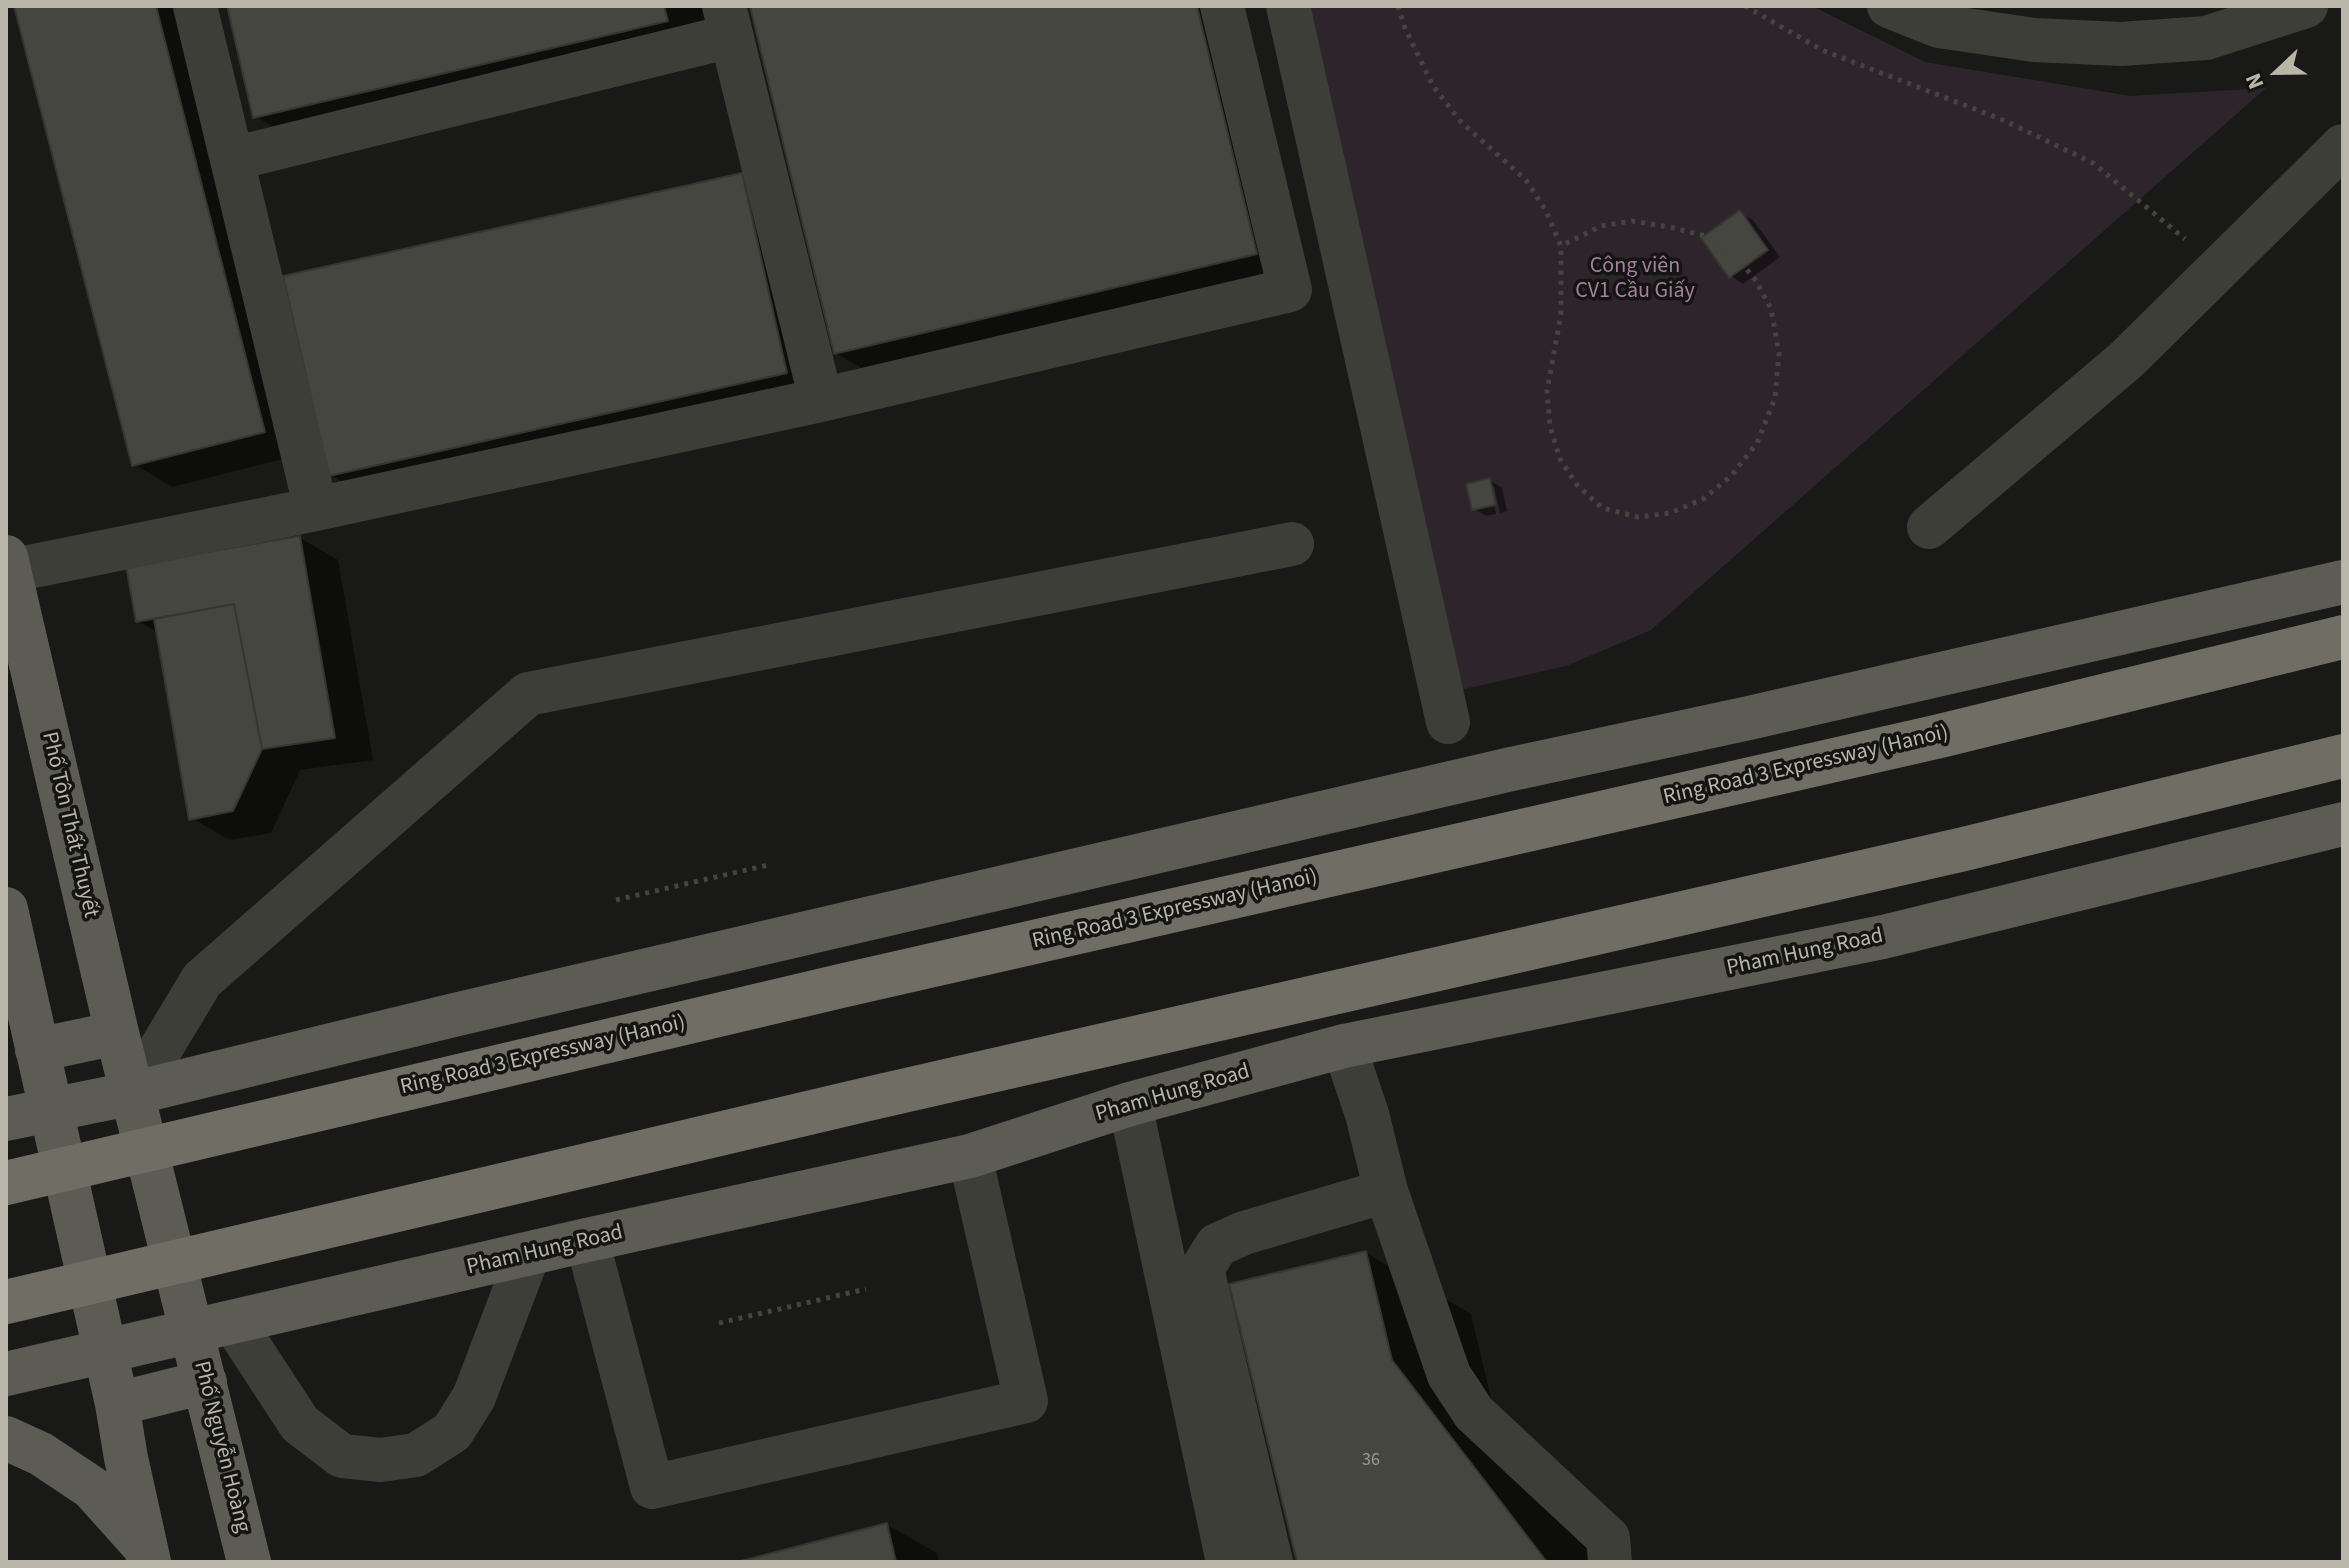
<!DOCTYPE html>
<html>
<head>
<meta charset="utf-8">
<style>
  body { margin:0 }
  #map { position:relative; width:2349px; height:1568px; overflow:hidden; background:#191917; font-family:"Source Sans 3",sans-serif }
  canvas { display:block }
  .frame { position:absolute; inset:0; border:8px solid #b9b6a9; pointer-events:none }
  .north { position:absolute; left:2237px; top:32px; width:80px; height:80px; -webkit-text-stroke:6px #141412; paint-order:stroke; rotate:248deg; font-size:22px; font-weight:700; line-height:32px; text-align:center; color:#b9b6a9 }
  .north::after { content:''; display:block; margin:auto; width:28px; height:36px; background:#b9b6a9; clip-path:polygon(50% 0,100% 100%,50% 72%,0 100%) }
</style>
</head>
<body>
<div id="map">
<canvas width="2349" height="1568"></canvas>
<div class="frame"></div>
<div class="north">N</div>
</div>
<script>
const c = document.querySelector('canvas').getContext('2d');
c.lineJoin = 'round';
function paint(path, color) { c.fillStyle = color; c.fill(path, 'evenodd'); }
const poly = rows => new Path2D(rows.map(r => 'M' + r).join(''));
function stroke(path, color, width, dash) { c.strokeStyle = color; c.lineWidth = width; c.lineCap = dash ? 'butt' : 'round'; c.setLineDash(dash || []); c.stroke(path); }
function label(font, color, halo, rows, align = 'center') {
  c.font = font + ' "Source Sans 3",sans-serif'; c.lineWidth = 7; c.setLineDash([]); c.textBaseline = 'middle'; c.strokeStyle = halo; c.fillStyle = color; for (const [text, x, y, turn = 0] of rows) {
    c.save(); c.translate(x, y); c.rotate((+turn || 0) * Math.PI / 180); c.textAlign = isNaN(turn) ? turn : align; if (halo) c.strokeText(text, 0, 0); c.fillText(text, 0, 0); c.restore();
  }
}
paint(poly([
  [1291,6,1812,6,1925,62,2131,96,2266,88,1651,630,1566,666,1451,692]
]), '#2e252c');
paint(poly([
  [16,6,188,6,302,454,172,487,134,464],
  [229,6,706,6,717,49,305,145,255,116],
  [752,6,1230,6,1294,275,874,375,835,353],
  [742,175,792,204,836,401,380,504,331,475],
  [1740,213,1753,220,1780,257,1743,284,1731,276],
  [1490,480,1502,488,1507,511,1500,513,1494,487,1490,487,1496,514,1486,516,1474,509],
  [300,538,338,560,373,760,300,770,271,833,230,840,191,818,159,633,137,621],
  [1366,1253,1471,1314,1497,1423,1604,1562,1299,1562],
  [887,1525,937,1553,939,1562,745,1562]
]), '#0007');
const building = poly([
  [14,6,156,6,265,432,132,466,14,6],
  [227,6,664,6,668,21,253,118,227,6],
  [750,6,1197,6,1257,254,834,354,750,6],
  [742,173,787,373,329,476,283,276,742,173],
  [1740,210,1768,250,1729,278,1701,238,1740,210],
  [1490,478,1496,505,1472,510,1466,484,1490,478],
  [300,536,335,738,262,749,234,604,136,622,126,566,300,536],
  [234,604,262,749,233,811,189,820,154,619,234,604],
  [1366,1251,1392,1360,1547,1562,1297,1562,1229,1284,1366,1251],
  [887,1523,896,1562,737,1562,887,1523]
]);
paint(building, '#464641');
stroke(building, '#353531', 2);
stroke(poly([
  [1398,6,1405,28,1433,86,1461,122,1526,180,1546,211,1561,246,1561,314,1547,391,1550,426,1560,459,1577,485,1602,508,1638,517,1670,513,1703,499,1731,476,1757,443,1775,398,1779,353,1771,309,1756,281,1737,257,1706,236,1669,227,1632,221,1601,226,1561,246],
  [1745,6,1822,50,2003,120,2093,163,2185,239],
  [616,900,768,865],
  [719,1323,866,1289]
]), '#45443e', 5, [4, 6]);
stroke(poly([
  [195,6,316,509],
  [724,6,821,400],
  [1288,6,1448,722],
  [1889,6,1939,26,2034,40,2121,44,2206,38,2306,6],
  [232,159,731,36],
  [1929,527,2126,360,2343,146],
  [9,571,316,509,821,400,1290,290,1222,6],
  [1344,1046,1367,1114,1386,1191,1449,1375,1474,1413,1608,1538,1610,1562],
  [134,1093,202,980,528,694,1292,544],
  [1130,1104,1228,1562],
  [587,1240,652,1487,1026,1401,970,1156],
  [234,1323,300,1424,342,1456,381,1460,416,1455,452,1432,474,1397,528,1255],
  [1271,1562,1202,1269,1217,1245,1244,1233,1386,1191]
]), '#3e3e38', 44);
stroke(poly([
  [6,557,117,1033,249,1562],
  [6,909,117,1404,126,1458,149,1562],
  [37,1050,117,1033],
  [6,1119,134,1093,454,1015,1507,770,1749,718,2343,582],
  [6,1374,587,1240,970,1156,1130,1104,1344,1046,1883,937,2343,824],
  [117,1404,205,1382],
  [6,1438,41,1454,92,1488,144,1546]
]), '#5d5c54', 44);
stroke(poly([
  [6,1183,845,985,1940,736,2343,637],
  [6,1302,872,1098,1964,849,2343,756]
]), '#6f6d64', 44);
label('18px', '#9c9a8f', null, [
  ["36",1371,1461]
]);
label('22px', '#a4809e', '#141412', [
  ["Công viên",1635,267],
  ["CV1 Cầu Giấy",1635,292]
]);
label('22px', '#b9b6a9', '#141412', [
  ["Ring Road 3 Expressway (Hanoi)",1806,766,-13],
  ["Phố Tôn Thất Thuyết",69,825,77],
  ["Ring Road 3 Expressway (Hanoi)",1175,910,-13],
  ["Pham Hung Road",1805,953,-12],
  ["Ring Road 3 Expressway (Hanoi)",543,1056,-13],
  ["Pham Hung Road",1173,1094,-16],
  ["Pham Hung Road",545,1251,-13],
  ["Phố Nguyễn Hoàng",221,1447,76]
]);
</script>
</body>
</html>
